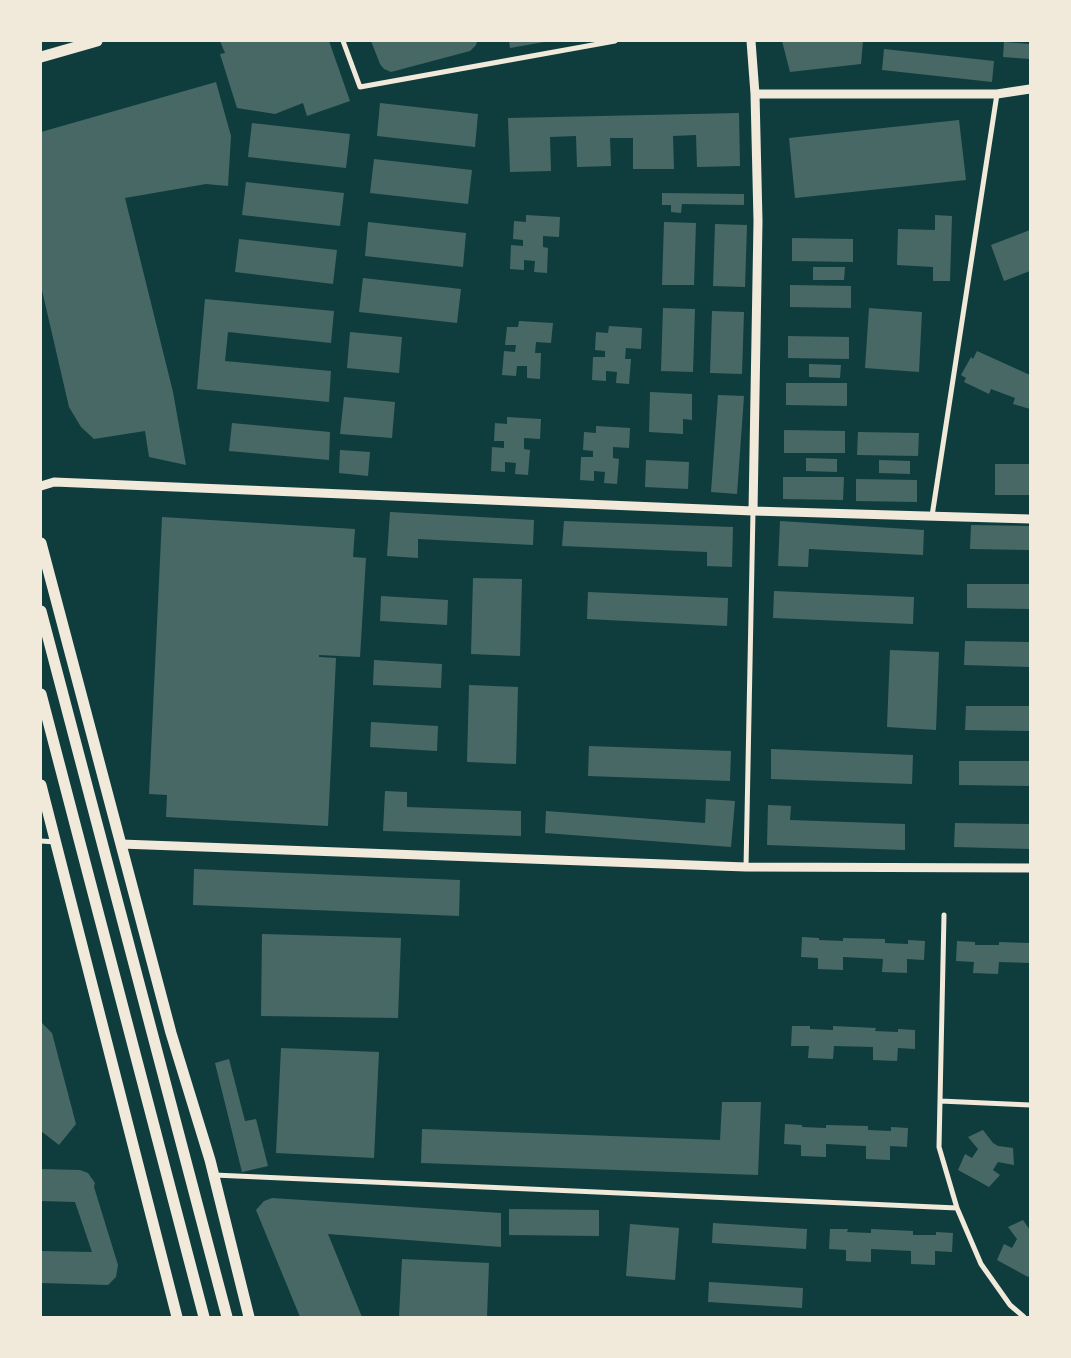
<!DOCTYPE html>
<html>
<head>
<meta charset="utf-8">
<style>
  body { margin:0 }
  #map { position:relative; width:1071px; height:1358px; overflow:hidden; background:#0f3d3e; font-family:"Space Grotesk",sans-serif }
  canvas { display:block }
  .frame { position:absolute; inset:0; border:42px solid #f1e9da; pointer-events:none }
</style>
</head>
<body>
<div id="map">
<canvas width="1071" height="1358"></canvas>
<div class="frame"></div>
</div>
<script>
const c = document.querySelector('canvas').getContext('2d');
c.lineJoin = 'round';
function paint(path, color) { c.fillStyle = color; c.fill(path, 'evenodd'); }
const poly = rows => new Path2D(rows.map(r => 'M' + r).join(''));
function stroke(path, color, width, dash) { c.strokeStyle = color; c.lineWidth = width; c.lineCap = dash ? 'butt' : 'round'; c.setLineDash(dash || []); c.stroke(path); }
paint(poly([
  [220,41,329,41,350,101,307,116,303,103,275,114,237,108,220,54,225,53],
  [371,41,477,41,476,45,470,51,391,72,384,69,380,64],
  [509,41,544,41,544,42,510,48],
  [782,41,863,41,861,64,790,72],
  [1004,42,1030,44,1030,59,1003,57],
  [884,49,994,61,992,82,882,70],
  [216,82,231,136,228,186,206,184,125,198,173,392,186,465,149,457,145,431,94,439,81,427,69,407,41,286,41,132],
  [380,103,478,114,475,147,377,136],
  [739,113,740,166,697,167,696,135,673,136,674,169,633,169,633,138,610,138,611,166,577,167,576,136,550,137,551,171,510,172,508,118],
  [959,120,966,180,795,198,789,138],
  [252,123,350,134,346,168,248,157],
  [374,159,472,170,468,204,370,193],
  [246,182,344,193,340,226,242,215],
  [662,193,744,194,744,205,682,204,681,213,671,212,671,205,662,205],
  [526,215,560,217,559,237,543,236,543,247,548,248,547,273,534,272,535,261,524,260,524,270,510,269,511,245,523,246,523,240,513,239,514,221,526,222],
  [935,215,952,216,950,281,933,281,933,267,897,265,898,229,935,230],
  [368,222,466,233,463,267,365,256],
  [664,222,696,223,694,285,662,285],
  [715,224,747,225,745,287,713,286],
  [1030,230,1030,271,1004,281,991,245],
  [792,238,853,239,853,262,792,261],
  [239,239,337,250,333,284,235,272],
  [813,267,845,267,844,280,813,280],
  [363,278,461,289,457,323,359,312],
  [790,285,851,286,851,308,790,307],
  [205,299,334,311,331,343,228,332,225,361,331,371,329,402,197,389],
  [663,308,695,309,693,372,661,371],
  [869,308,922,312,919,372,865,368],
  [712,311,744,312,742,374,710,373],
  [519,321,553,323,551,343,536,342,535,353,541,353,540,379,527,378,527,366,517,366,516,376,502,375,504,351,515,352,516,345,505,345,507,327,518,327],
  [609,326,642,328,641,349,626,348,625,359,631,359,629,384,616,383,617,372,606,371,606,381,592,380,593,357,605,357,605,351,595,350,596,332,608,333],
  [350,332,402,337,399,373,347,368],
  [788,336,849,337,849,359,788,358],
  [977,351,1030,375,1030,409,1013,404,1015,398,991,389,989,394,964,382,966,378,961,375,971,357,973,359],
  [809,364,841,365,840,378,809,377],
  [786,383,847,383,847,406,786,405],
  [650,392,692,394,692,420,683,419,683,434,649,432],
  [718,395,744,396,737,494,711,492],
  [344,397,395,402,392,438,340,434],
  [507,417,541,419,540,439,524,438,524,449,530,450,528,475,515,474,516,463,505,462,505,472,491,471,492,447,504,448,504,441,494,441,495,423,507,424],
  [232,423,330,432,329,460,229,451],
  [596,426,630,428,629,448,613,447,613,458,619,459,617,484,604,483,605,472,594,471,594,481,580,480,581,457,593,457,593,451,583,450,584,432,596,433],
  [784,430,845,431,845,453,784,453],
  [858,432,919,433,918,456,857,455],
  [340,450,370,452,368,476,339,473],
  [806,458,837,459,837,472,806,471],
  [646,460,689,462,688,489,645,487],
  [879,460,910,461,910,474,879,473],
  [995,464,1030,464,1030,495,995,495],
  [783,477,844,477,843,500,783,499],
  [856,479,917,480,917,502,856,501],
  [390,512,534,520,533,545,418,539,418,558,387,556],
  [162,517,355,529,353,557,366,558,360,657,319,655,319,657,336,658,328,826,166,817,167,795,149,794],
  [564,521,733,527,732,567,707,566,707,552,562,546],
  [780,521,924,530,923,555,809,549,808,567,778,566],
  [971,525,1030,526,1030,550,970,549],
  [473,578,522,579,520,656,471,654],
  [967,584,1030,584,1030,609,967,608],
  [774,591,914,597,913,624,773,618],
  [588,592,728,598,727,626,587,619],
  [381,596,448,600,447,625,380,621],
  [965,641,1030,642,1030,667,964,665],
  [890,650,939,652,936,730,887,727],
  [374,660,442,664,441,688,373,685],
  [469,685,518,687,516,764,467,762],
  [966,706,1030,706,1030,731,965,730],
  [371,722,438,726,437,751,370,747],
  [589,746,731,751,730,781,588,776],
  [771,749,913,755,912,784,771,779],
  [959,761,1030,761,1030,786,959,785],
  [385,791,407,792,407,807,521,811,521,836,383,831],
  [706,799,735,801,731,847,545,833,546,811,705,823],
  [768,805,791,806,790,820,905,824,905,850,767,845],
  [955,823,1030,824,1030,849,954,847],
  [194,869,460,880,459,916,193,905],
  [262,934,401,938,398,1018,261,1016],
  [802,937,819,938,819,940,843,941,843,938,885,939,885,943,908,944,908,940,925,941,924,960,907,959,907,973,882,972,883,959,843,957,843,970,818,969,818,958,801,957],
  [957,941,975,942,975,945,999,945,999,942,1030,943,1030,963,999,962,998,974,973,973,974,962,956,961],
  [41,1022,52,1033,76,1124,59,1145,41,1131],
  [792,1026,810,1026,810,1029,833,1030,833,1026,876,1028,875,1031,898,1032,898,1029,915,1030,915,1049,898,1048,897,1061,873,1060,873,1047,834,1046,833,1059,808,1058,809,1046,791,1046],
  [281,1048,379,1052,374,1158,276,1153],
  [229,1059,245,1121,256,1119,268,1166,242,1172,215,1063],
  [722,1102,761,1102,758,1175,421,1163,422,1129,720,1140],
  [785,1124,802,1125,802,1127,826,1128,826,1125,868,1126,868,1130,891,1131,891,1127,908,1128,907,1147,890,1146,890,1160,866,1159,866,1146,826,1144,826,1157,801,1156,801,1145,784,1144],
  [983,1130,993,1143,998,1146,1013,1148,1014,1165,998,1162,993,1170,1000,1175,989,1187,958,1170,965,1154,972,1158,978,1149,968,1137],
  [41,1169,80,1170,88,1173,95,1183,94,1187,118,1265,116,1277,108,1285,41,1283,41,1251,92,1252,75,1202,41,1201],
  [272,1198,501,1213,501,1247,328,1234,362,1317,300,1317,256,1210,264,1201],
  [509,1209,599,1210,599,1236,509,1235],
  [1023,1220,1030,1230,1030,1275,1028,1277,997,1260,1004,1244,1012,1248,1017,1239,1008,1227],
  [713,1223,807,1229,806,1249,712,1243],
  [630,1224,679,1228,675,1280,626,1276],
  [830,1229,848,1229,847,1232,871,1233,871,1229,913,1231,913,1235,936,1235,936,1232,953,1233,952,1252,935,1251,935,1265,911,1264,911,1251,871,1249,871,1262,846,1261,846,1250,829,1249],
  [402,1259,489,1263,487,1317,399,1317],
  [709,1282,803,1288,802,1308,708,1302]
]), '#486865');
stroke(poly([
  [343,41,360,87,615,41],
  [932,516,997,94],
  [41,841,56,842],
  [746,867,753,511],
  [944,915,939,1147,957,1208,981,1264,1010,1305,1024,1317],
  [940,1101,1030,1105],
  [214,1175,957,1208]
]), '#f1e9da', 5);
stroke(poly([
  [751,41,755,94,758,221,753,511],
  [755,94,997,94,1030,89],
  [41,486,54,482,753,511,1030,519],
  [121,844,746,867,1030,868]
]), '#f1e9da', 9);
stroke(poly([
  [41,57,97,41],
  [41,543,171,1033,210,1160,249,1317],
  [41,785,177,1317]
]), '#f1e9da', 11);
stroke(poly([
  [41,611,227,1317],
  [41,694,204,1317]
]), '#f1e9da', 11);
</script>
</body>
</html>
